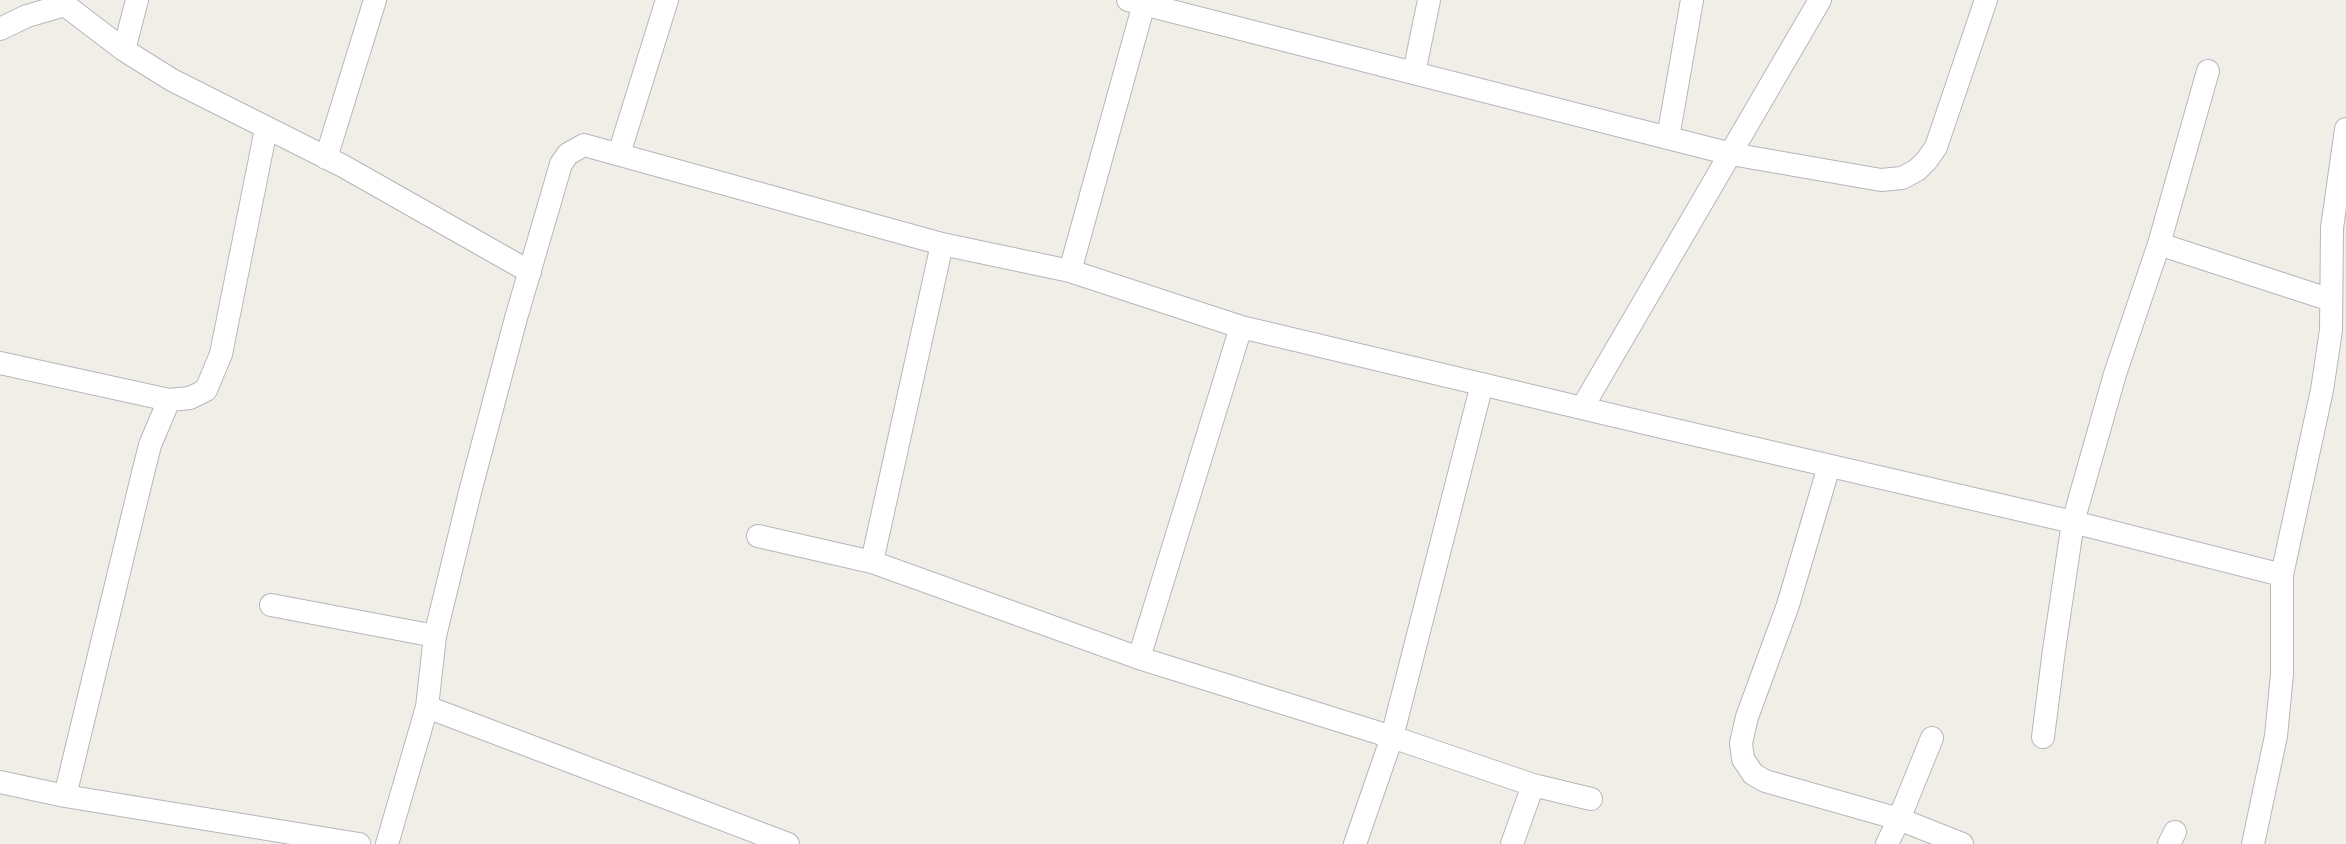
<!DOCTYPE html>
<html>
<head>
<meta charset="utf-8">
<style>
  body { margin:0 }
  canvas { display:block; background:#f0eee7 }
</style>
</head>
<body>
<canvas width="2346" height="844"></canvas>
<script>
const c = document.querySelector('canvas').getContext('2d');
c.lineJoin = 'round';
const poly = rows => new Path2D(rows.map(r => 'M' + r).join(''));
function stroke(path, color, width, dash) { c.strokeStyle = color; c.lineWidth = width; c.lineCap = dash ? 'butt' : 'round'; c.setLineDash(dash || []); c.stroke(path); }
const minor = poly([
  [62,0,65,5,124,50,172,80,343,166,530,272],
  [1128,0,1731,154,1881,180,1902,178,1917,170,1927,160,1936,147,1986,0],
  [0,29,27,16,65,5],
  [124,50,137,0],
  [1414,73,1429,0],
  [1668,138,1692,0],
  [619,154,667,0],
  [326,158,375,0],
  [942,244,872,562,1139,658,1392,737,1533,785,1591,799],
  [2159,244,2331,300],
  [1070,271,1145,0],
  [0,363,169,400,190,398,206,390,221,354,266,129],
  [1582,408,1820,0],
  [1829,466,1788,605,1747,717,1741,743,1743,759,1753,774,1765,781,1899,819,1962,844],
  [758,536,872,562],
  [271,605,435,636],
  [1139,658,1241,327],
  [427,707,788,844],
  [2043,737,2054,650,2073,522,2115,374,2159,244,2208,71],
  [0,782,65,796,359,844],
  [65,796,142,477,150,445,169,400],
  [387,844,427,707,435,636,470,492,516,318,561,164,568,154,584,145,942,244,1070,271,1241,327,1662,427,2073,522,2282,575],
  [1355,844,1392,737,1482,384],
  [1512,844,1533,785],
  [1887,844,1899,819,1932,738],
  [2169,844,2175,832],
  [2253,844,2276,736,2282,674,2282,575,2322,390,2331,330,2332,228,2346,129]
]);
stroke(minor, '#b4b7bb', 24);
stroke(minor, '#fff', 22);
</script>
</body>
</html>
